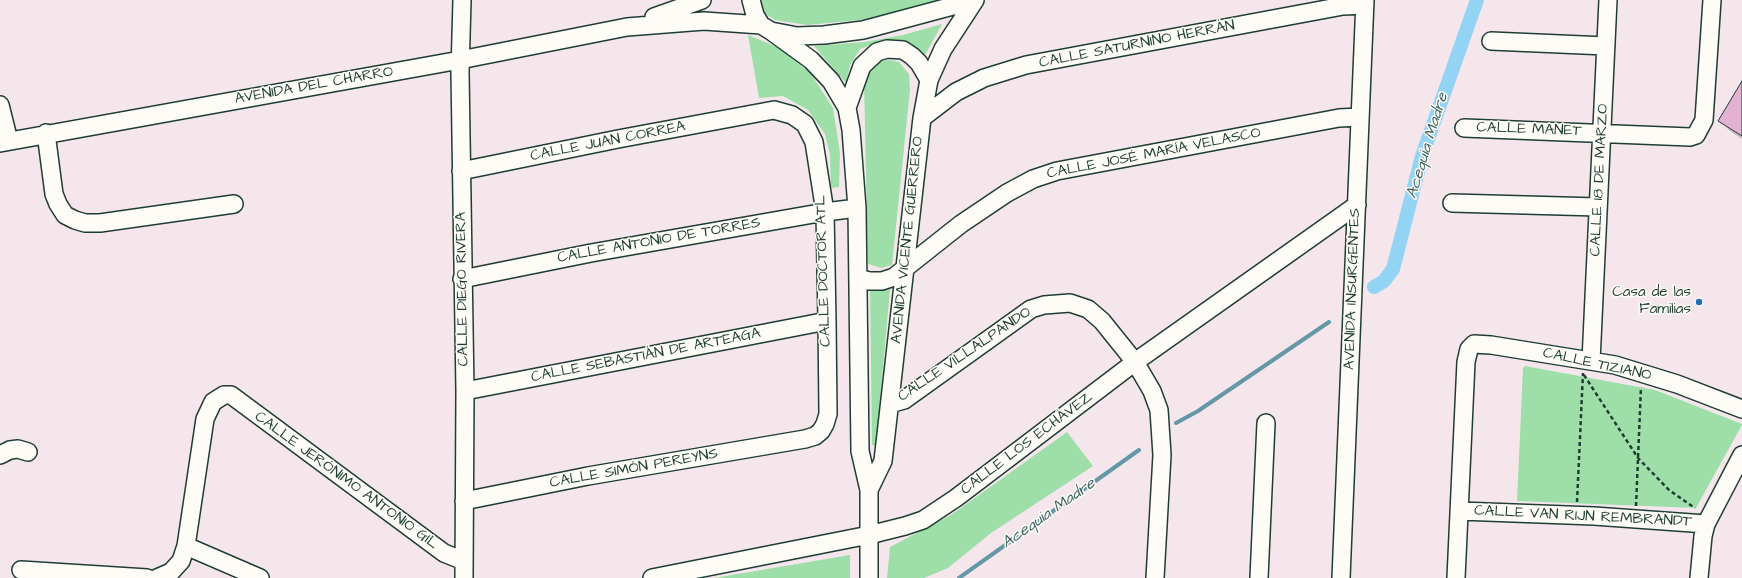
<!DOCTYPE html>
<html>
<head>
<meta charset="utf-8">
<style>
  body { margin:0 }
  canvas { display:block; background:#f5e6ec }
</style>
</head>
<body>
<canvas width="1742" height="578"></canvas>
<script>
const c = document.querySelector('canvas').getContext('2d');
c.lineJoin = 'round';
function paint(path, color) { c.fillStyle = color; c.fill(path, 'evenodd'); }
const poly = rows => new Path2D(rows.map(r => 'M' + r).join(''));
function stroke(path, color, width, dash) { c.strokeStyle = color; c.lineWidth = width; c.lineCap = dash ? 'butt' : 'round'; c.setLineDash(dash || []); c.stroke(path); }
function label(font, color, halo, rows, align = 'center') {
  c.font = font + ' "Architects Daughter",sans-serif'; c.lineWidth = 3; c.setLineDash([]); c.textBaseline = 'middle'; c.strokeStyle = halo; c.fillStyle = color; for (const [text, x, y, turn = 0] of rows) {
    c.save(); c.translate(x, y); c.rotate((+turn || 0) * Math.PI / 180); c.textAlign = isNaN(turn) ? turn : align; if (halo) c.strokeText(text, 0, 0); c.fillText(text, 0, 0); c.restore();
  }
}
paint(poly([
  [759,0,937,0,893,14,859,20,807,25,775,20,766,14],
  [942,24,924,57,912,47,899,40,878,42,860,49,850,65,846,83,814,46,864,42,903,35],
  [748,35,780,48,811,74,833,108,840,153,839,187,831,188,830,155,825,134,808,110,783,96,759,98],
  [890,60,899,62,909,74,910,90,892,265,881,268,868,264,864,81,870,67,878,61],
  [870,288,880,290,890,289,876,446,872,445],
  [1525,366,1655,390,1742,424,1742,425,1696,508,1517,501,1523,368],
  [1067,432,1093,466,991,533,948,568,924,578,887,578,890,547,951,515],
  [850,555,850,578,714,578]
]), '#9edfa9');
paint(poly([
  [1742,82,1742,139,1730,131,1719,120]
]), '#0003');
stroke(poly([
  [1176,423,1198,411,1329,322],
  [959,578,1139,450]
]), '#6597a7', 4);
stroke(poly([
  [1374,287,1384,281,1393,269,1422,156,1477,0]
]), '#93d3f4', 14);
const building = poly([
  [1742,81,1742,136,1718,121,1742,81]
]);
paint(building, '#e3b2d2');
stroke(building, '#1f3d34', 1);
const minor = poly([
  [462,0,460,72,465,391,464,578],
  [751,0,755,15,761,25,771,31,797,36,824,35,863,30,975,0],
  [654,17,702,0],
  [771,31,811,60,831,81,847,108,851,130,857,208,860,451,869,490,869,578],
  [1491,41,1606,46],
  [0,105,9,141],
  [847,108,862,66,877,52,887,49,903,50,912,56,919,63,929,80],
  [922,118,956,92,984,78,1026,65,1343,6,1365,5],
  [1464,128,1690,137,1696,135,1704,120,1712,0],
  [46,133,54,194,58,204,65,215,75,220,85,223,100,223,234,204],
  [0,143,460,60,627,27,704,21,761,25],
  [461,171,618,139,774,110,792,115,805,124,814,142,825,212,827,321,828,414,825,424,821,431,815,436,805,439,588,476,464,501],
  [1452,203,1598,207],
  [858,278,869,281,882,281,894,277,961,224,1007,193,1033,179,1057,171,1339,118,1360,117],
  [462,279,591,253,825,212,857,208],
  [1591,361,1608,0],
  [465,391,827,321],
  [890,404,904,400,1031,309,1044,305,1070,303,1088,309,1102,321,1135,362,1152,391,1159,410,1162,455,1155,578],
  [0,455,10,450,18,449,28,452],
  [869,490,883,461,922,118,929,80,943,49,975,0],
  [1460,511,1594,516,1706,524],
  [186,546,260,578],
  [21,570,147,578],
  [157,578,171,572,181,561,186,546,205,419,213,402,224,395,231,395,444,553,464,561],
  [652,578,869,535,905,526,923,520,956,498,1135,362,1357,205],
  [1259,578,1266,423],
  [1341,578,1365,0],
  [1456,578,1466,362,1469,349,1474,344,1491,345,1615,365,1677,384,1742,409],
  [1699,578,1703,536,1706,524,1742,455]
]);
stroke(minor, '#1f3d34', 20);
stroke(poly([
  [1584,375,1638,458,1669,490,1695,508],
  [1577,502,1583,373],
  [1636,506,1641,387]
]), '#1f3d34', 2.5, [4, 3]);
stroke(minor, '#fdfcf7', 17);
for (const [x, y, r, color] of [
  [1699,302,4,"#1f6fb2"]
]) { const dot = new Path2D(); dot.arc(x, y, r, 0, 2 * Math.PI); c.fillStyle = color; c.fill(dot); stroke(dot, '#fdfcf7', 1.5); }
label('15px', '#1f3d34', '#fdfcf7', [
  ["CALLE SATURNINO HERRÁN",1137,45,-11],
  ["AVENIDA DEL CHARRO",314,86,-10],
  ["CALLE MANET",1529,130,2],
  ["CALLE JUAN CORREA",608,142,-11],
  ["CALLE JOSÉ MARÍA VELASCO",1154,154,-11],
  ["CALLE 18 DE MARZO",1600,180,-87],
  ["AVENIDA VICENTE GUERRERO",908,240,-84],
  ["CALLE ANTONIO DE TORRES",659,241,-10],
  ["CALLE DOCTOR ATL",824,271,-92],
  ["CALLE DIEGO RIVERA",463,289,-91],
  ["AVENIDA INSURGENTES",1353,289,-88],
  ["CALLE VILLALPANDO",965,355,-34],
  ["CALLE SEBASTIÁN DE ARTEAGA",646,356,-11],
  ["CALLE TIZIANO",1597,365,12],
  ["CALLE LOS ECHÁVEZ",1027,444,-37],
  ["CALLE SIMÓN PEREYNS",634,469,-10],
  ["CALLE JERÓNIMO ANTONIO GIL",346,481,36],
  ["CALLE VAN RIJN REMBRANDT",1583,517,3]
]);
label('15px', '#1f3d34', '#fdfcf7', [
  ["Casa de las",1691,293],
  ["Familias",1691,310]
], 'right');
label('italic 16px', '#3c6264', '#fdfcf7', [
  ["Acequia Madre",1428,146,-73],
  ["Acequia Madre",1049,514,-35]
]);
</script>
</body>
</html>
